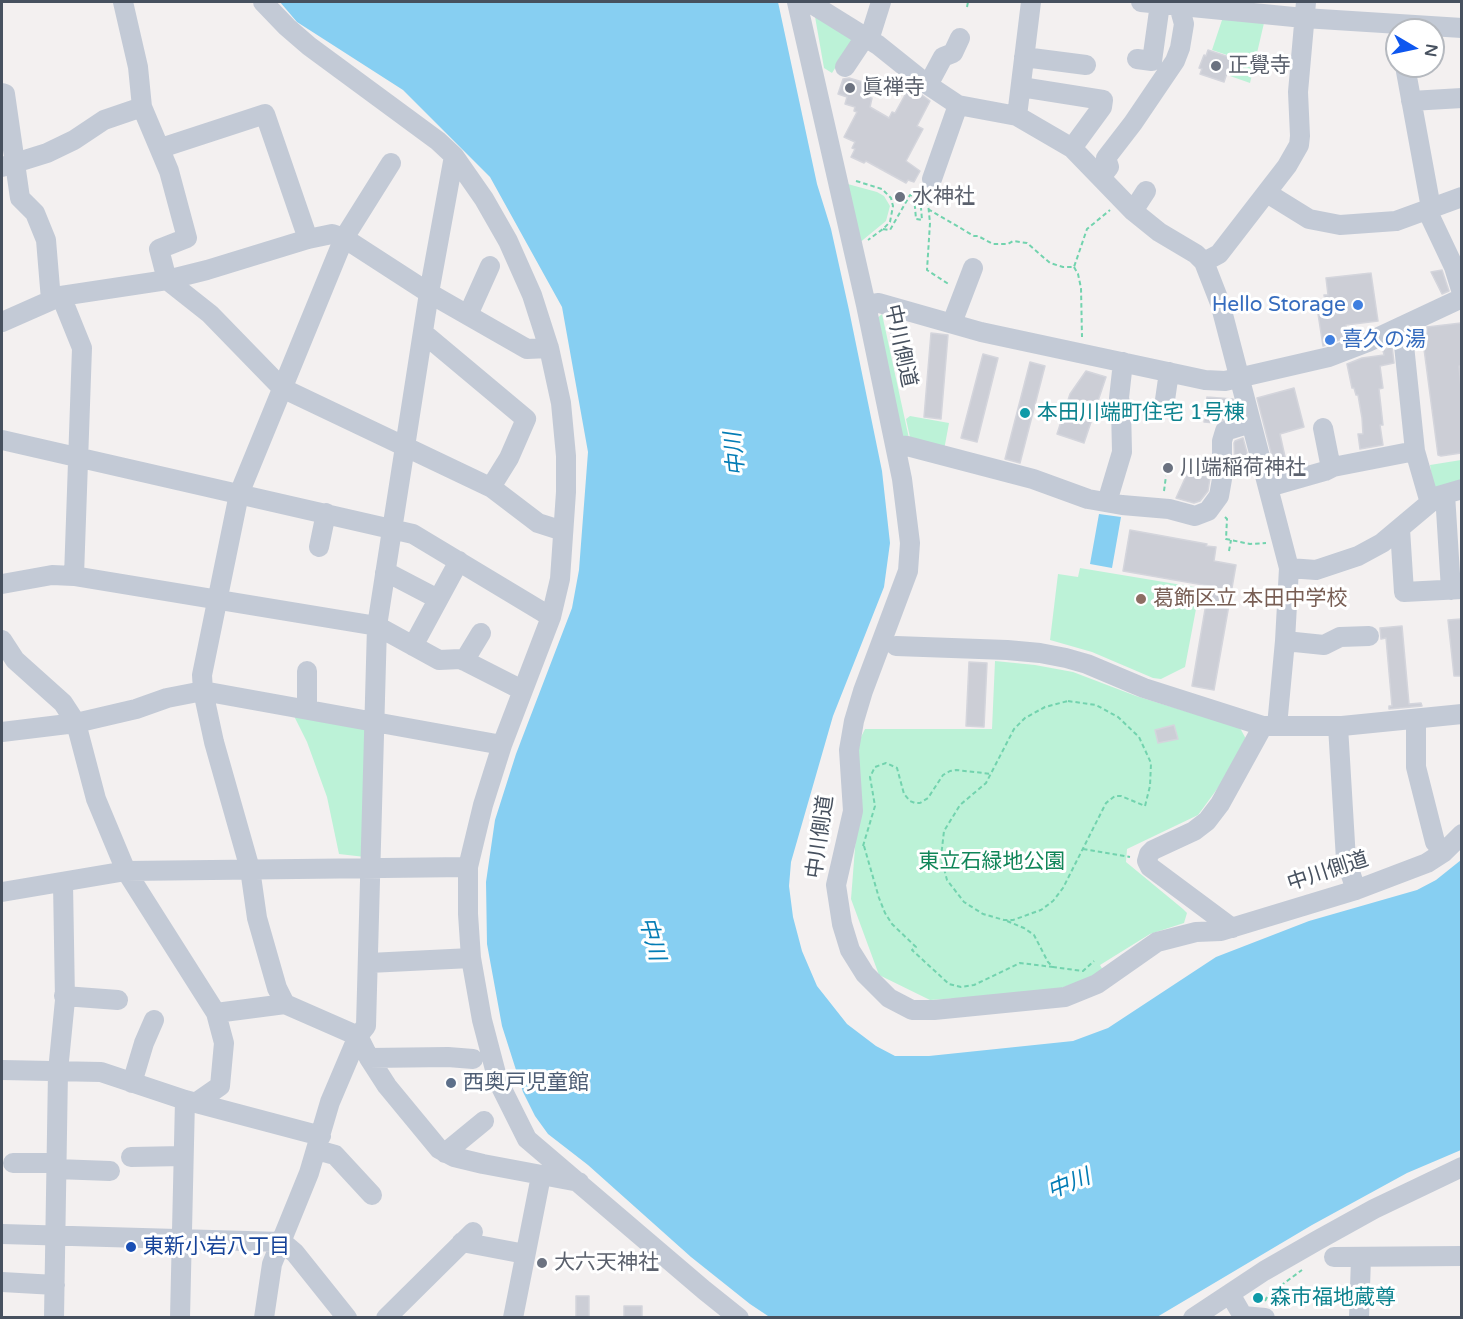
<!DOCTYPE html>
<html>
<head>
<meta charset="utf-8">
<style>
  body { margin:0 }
  #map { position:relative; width:1463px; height:1319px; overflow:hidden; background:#f3f0f0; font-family:"Varela Round",sans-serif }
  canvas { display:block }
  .frame { position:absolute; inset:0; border:3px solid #47515f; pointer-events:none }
  .north { position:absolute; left:1385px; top:18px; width:60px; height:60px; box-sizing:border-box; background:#fff; border:2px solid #b5b9bf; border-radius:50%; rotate:99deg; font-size:16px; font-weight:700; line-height:24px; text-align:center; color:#47515f }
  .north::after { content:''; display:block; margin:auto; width:21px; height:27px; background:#0e57ef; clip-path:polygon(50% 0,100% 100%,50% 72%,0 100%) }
</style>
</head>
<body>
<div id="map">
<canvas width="1463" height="1319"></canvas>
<div class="frame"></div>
<div class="north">N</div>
</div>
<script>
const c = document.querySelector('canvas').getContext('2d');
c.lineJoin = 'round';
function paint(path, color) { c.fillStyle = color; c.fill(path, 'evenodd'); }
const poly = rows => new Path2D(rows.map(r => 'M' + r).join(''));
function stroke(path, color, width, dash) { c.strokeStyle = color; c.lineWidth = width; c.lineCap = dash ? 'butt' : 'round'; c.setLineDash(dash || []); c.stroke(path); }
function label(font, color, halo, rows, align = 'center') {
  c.font = font + ' "Varela Round","Noto Sans JP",sans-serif'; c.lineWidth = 6; c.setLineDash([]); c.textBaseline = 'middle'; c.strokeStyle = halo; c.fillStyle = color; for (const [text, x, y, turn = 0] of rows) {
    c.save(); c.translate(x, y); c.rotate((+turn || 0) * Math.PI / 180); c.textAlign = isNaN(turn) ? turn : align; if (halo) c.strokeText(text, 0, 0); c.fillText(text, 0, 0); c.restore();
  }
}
paint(poly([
  [814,11,855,37,832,73,824,68],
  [1223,17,1264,23,1250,83,1230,76,1236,58,1212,50],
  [844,183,877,192,884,196,890,206,886,221,858,244],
  [882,314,910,443,901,439,875,320],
  [910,416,949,423,944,450,911,442,906,419],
  [1461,460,1461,482,1434,490,1430,465],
  [1080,568,1200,588,1185,667,1161,679,1153,678,1092,652,1050,640,1058,574,1078,577],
  [995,661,1035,665,1073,672,1136,696,1240,728,1246,739,1220,785,1198,815,1127,849,1126,862,1183,909,1187,913,1184,923,1150,934,1100,965,1104,972,1059,989,1017,994,930,1000,879,975,851,899,859,797,858,743,865,729,992,729],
  [292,712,368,724,365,857,339,854,327,797,307,742]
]), '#bcf2d7');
paint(poly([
  [280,2,778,2,817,184,831,229,849,310,882,471,890,543,884,587,833,716,791,862,789,886,793,917,802,951,817,986,847,1024,876,1046,895,1056,929,1056,1073,1041,1108,1028,1216,957,1309,921,1417,890,1436,880,1461,860,1461,1150,1407,1173,1312,1225,1157,1317,771,1318,750,1304,691,1257,588,1165,548,1134,535,1116,523,1092,502,1026,487,944,486,882,495,820,516,754,572,608,579,570,588,452,562,307,490,177,403,90,297,22],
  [1099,514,1121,517,1112,568,1090,564]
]), '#87cff2');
const building = poly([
  [1208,50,1232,58,1224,82,1200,74,1202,69,1199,68,1204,55,1206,56,1208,50],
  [849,78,873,85,870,98,872,98,870,107,889,118,892,112,895,113,910,86,930,101,917,126,923,129,906,161,920,171,914,182,908,180,906,183,866,161,864,163,851,157,855,149,852,148,855,142,844,137,857,112,854,111,855,107,845,104,847,97,838,94,843,79,849,78],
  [1442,270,1449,291,1442,294,1431,272,1442,270],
  [1371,273,1378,321,1346,325,1347,337,1323,346,1316,301,1325,300,1324,295,1328,295,1326,278,1371,273],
  [894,321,906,324,901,340,890,337,894,321],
  [1461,323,1461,366,1459,366,1461,387,1461,453,1441,456,1438,455,1422,334,1427,332,1427,327,1461,323],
  [931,333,948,335,941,419,924,417,931,333],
  [1392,346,1394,363,1380,366,1383,388,1379,389,1383,425,1380,425,1383,445,1360,449,1358,434,1363,434,1362,418,1358,395,1356,395,1354,388,1352,388,1347,364,1362,358,1384,355,1383,350,1392,346],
  [983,354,998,358,977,442,961,438,983,354],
  [1030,362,1045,366,1020,463,1005,459,1030,362],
  [1086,371,1106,377,1084,443,1057,434,1070,394,1086,371],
  [1294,388,1304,427,1280,434,1287,466,1275,468,1257,398,1294,388],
  [1207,397,1233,399,1237,415,1216,423,1204,422,1207,397],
  [1243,438,1251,468,1235,471,1234,443,1235,441,1243,438],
  [1188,457,1206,460,1201,475,1210,478,1208,491,1200,501,1194,503,1176,498,1187,474,1188,457],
  [1130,530,1207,544,1206,546,1216,547,1214,561,1236,565,1214,690,1192,686,1209,586,1123,571,1130,530],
  [1461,619,1461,676,1454,676,1448,620,1461,619],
  [1402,626,1409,704,1421,703,1422,706,1389,709,1389,706,1392,706,1386,638,1381,639,1380,628,1402,626],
  [969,662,987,663,984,727,966,726,969,662],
  [1174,725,1178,739,1158,743,1155,730,1174,725],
  [576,1296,589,1296,589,1317,576,1317,576,1296],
  [624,1306,642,1306,642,1317,624,1317,624,1306]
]);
paint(building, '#ccced6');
stroke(building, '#d4d5dc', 1.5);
stroke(poly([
  [967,7,968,2],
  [856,181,882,189,891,198,893,206,890,222,883,229,868,240],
  [927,193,930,223,927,270,950,285],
  [928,209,974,236,978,236,993,244,1008,244,1013,241,1027,243,1050,263,1063,267,1074,267,1087,229,1110,210],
  [883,229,890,230,910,195,914,196,916,219,922,220,920,196,926,197],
  [1074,267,1078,274,1081,288,1082,337],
  [1164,491,1166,476],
  [1225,517,1227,519,1226,539,1250,544,1266,543],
  [1229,551,1231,540],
  [1068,701,1096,705,1118,717,1139,737,1151,763,1150,786,1145,806,1121,796,1115,796,1106,803,1063,888,1053,901,1041,910,1013,920,1004,920,983,914,964,902,947,880,941,857,944,831,960,805,986,783,1014,729,1025,718,1045,707,1068,701],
  [863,846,875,806,870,777,875,767,886,763,897,768,904,794,910,801,915,803,920,803,928,798,943,775,950,771,956,770,992,774],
  [864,846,879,898,885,913,892,924,916,947,912,950,949,984,961,987,974,985,1020,963,1053,967],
  [1083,849,1130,857],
  [1007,921,1024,928,1034,935,1048,962,1053,967,1083,971,1094,961],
  [1265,1301,1268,1295,1302,1270]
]), '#72d3ae', 2, [4.5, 3]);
stroke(poly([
  [263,2,287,27,309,46,438,141,454,156,484,199,508,241,532,295,549,348,561,403,566,456,566,492,560,579,551,617,502,745,483,805,468,867,468,914,471,958,482,1020,498,1081,527,1139,704,1290,739,1318],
  [797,2,866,305,902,479,910,543,908,571,863,691,854,721,849,750,853,811,836,885,842,924,850,950,865,974,889,998,912,1010,934,1010,1065,997,1097,984,1157,942,1196,932,1221,931,1356,890,1427,863,1444,852,1462,834],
  [812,2,812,4,878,45,928,85,958,105,1017,116,1072,148,1133,211,1159,232,1196,254,1204,262,1220,303,1289,568,1285,641,1277,726],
  [1141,2,1304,18,1462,28],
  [869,40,881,2],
  [1024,57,1086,65],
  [1137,59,1152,61,1160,4],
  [1405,66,1431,208],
  [845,67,865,37],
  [928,85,943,57,953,53,960,38],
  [1021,87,1103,100,1102,107,1072,148],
  [2,93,5,94,20,198,35,213,46,240,51,300],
  [1411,101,1462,98],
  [142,107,169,171,187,238,159,249,167,280,210,314,282,388,492,488,538,523,563,531],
  [1017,116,1031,2],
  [161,148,265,114,308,239],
  [391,163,344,238,239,494,202,675,203,691,214,742,250,869,257,918,277,988,285,1004,358,1036,369,1058,387,1086,439,1149,454,1157,483,1164,579,1182],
  [2,167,47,153,74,140,104,120,142,107,138,67,123,2],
  [1101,177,1109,167,1106,158,1133,123,1175,61,1180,48,1184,24,1178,2],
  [932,179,958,105],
  [1267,193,1309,219,1340,225,1396,221,1462,197],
  [1427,210,1454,267,1462,293],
  [1133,211,1146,191],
  [1204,262,1219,254,1287,166,1299,145,1300,136,1298,92,1306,2],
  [61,296,82,348,74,576],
  [866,305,879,303,981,332,1205,380,1225,381,1329,357,1368,342,1462,298],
  [468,315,490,266],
  [2,322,61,296,167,280,207,270,308,239,332,234,344,238,429,293,527,349,549,348],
  [952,323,973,268],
  [1402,326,1415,451,1430,503],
  [423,336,428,337,526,419,509,458,491,487],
  [1164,407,1169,372],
  [1323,428,1331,468],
  [2,440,413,534,551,617],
  [896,445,907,446,1033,479,1088,499,1122,505,1169,509,1195,516,1208,511,1219,496,1222,479,1222,441,1225,431,1251,423],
  [1269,487,1325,471,1333,467,1415,451],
  [1445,494,1451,590],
  [1107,502,1122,452,1121,408,1119,398,1123,362],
  [1400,529,1404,592,1462,589],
  [319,547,326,513],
  [1289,568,1316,570,1358,556,1382,543,1438,496,1462,489],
  [385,573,392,575,438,599],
  [2,584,52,575,74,576,377,626,439,660,461,659,522,690],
  [2,640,15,660,63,703,76,723,96,799,126,871,216,1013],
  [1285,641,1324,645,1340,637,1369,636],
  [413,646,459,561],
  [896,646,1007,650,1040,653,1066,658,1087,664,1144,688,1263,726,1342,726,1462,714],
  [464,661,481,633],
  [307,709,307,671],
  [1416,719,1416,767,1435,842,1444,852],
  [1338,726,1346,860,1356,890],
  [2,732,76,723,136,709,167,698,203,691,502,745],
  [2,892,126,871,468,867],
  [1232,928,1150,867,1147,861,1149,854,1153,850,1194,831,1207,821,1220,804,1263,726],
  [369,963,471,958],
  [64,996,118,1000],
  [369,1058,448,1057,473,1059],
  [2,1070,101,1072,185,1100,321,1136],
  [132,1083,144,1043,154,1020],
  [197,1102,220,1086,224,1043,216,1013,285,1004],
  [317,1150,335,1155,372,1195],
  [445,1153,484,1121],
  [131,1157,183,1156],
  [13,1163,56,1163],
  [56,1169,110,1171],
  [2,1234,282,1242,295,1253,347,1318],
  [462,1242,525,1254],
  [1334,1257,1462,1256],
  [2,1282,55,1285],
  [1230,1294,1244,1318],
  [1243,1316,1265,1318],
  [54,1318,58,1071,65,1000,63,883],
  [180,1318,185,1100],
  [264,1318,272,1264,309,1173,330,1102,358,1036,366,1026,377,626,429,293,454,156],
  [386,1318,473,1232],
  [513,1318,541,1176],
  [1193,1318,1264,1271,1318,1240,1374,1209,1462,1167],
  [1359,1318,1361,1258]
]), '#c3cad6', 20);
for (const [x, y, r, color] of [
  [1216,66,6,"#6b7280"],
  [850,88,6,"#6b7280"],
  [900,197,6,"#6b7280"],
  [1358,305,6,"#3f7fe0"],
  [1330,340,6,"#3f7fe0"],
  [1025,413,6,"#0f9aa8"],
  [1168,468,6,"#6b7280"],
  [1141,599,6,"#8d6e63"],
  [451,1083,6,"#5c6f8a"],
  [131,1247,6,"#1a4fb4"],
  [542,1263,6,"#6b7280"],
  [1258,1298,6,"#0f9aa8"]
]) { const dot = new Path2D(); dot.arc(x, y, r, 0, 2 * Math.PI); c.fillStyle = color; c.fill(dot); stroke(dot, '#fff', 2); }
label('21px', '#5b616d', '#fff', [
  ["正覺寺",1228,66],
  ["眞禅寺",862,88],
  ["水神社",912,197],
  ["川端稲荷神社",1180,468],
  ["大六天神社",554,1263]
], 'left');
label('21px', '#366cbe', '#fff', [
  ["Hello Storage",1346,305],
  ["喜久の湯",1342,340,"left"]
], 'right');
label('21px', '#47515f', '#fff', [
  ["中川側道",900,346,78],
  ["中川側道",821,837,-82],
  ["中川側道",1328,872,-18]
]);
label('21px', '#0d838f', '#fff', [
  ["本田川端町住宅 1号棟",1037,413],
  ["森市福地蔵尊",1270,1298]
], 'left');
label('21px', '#785e54', '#fff', [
  ["葛飾区立 本田中学校",1153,599]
], 'left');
label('21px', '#118659', '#fff', [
  ["東立石緑地公園",992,862]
]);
label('21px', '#4e5e75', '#fff', [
  ["西奥戸児童館",463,1083]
], 'left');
label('21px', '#164399', '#fff', [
  ["東新小岩八丁目",143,1247]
], 'left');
label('italic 22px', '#037cb5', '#fff', [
  ["中川",736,454,-96],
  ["中川",651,939,75],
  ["中川",1069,1185,-22]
]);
</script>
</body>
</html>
